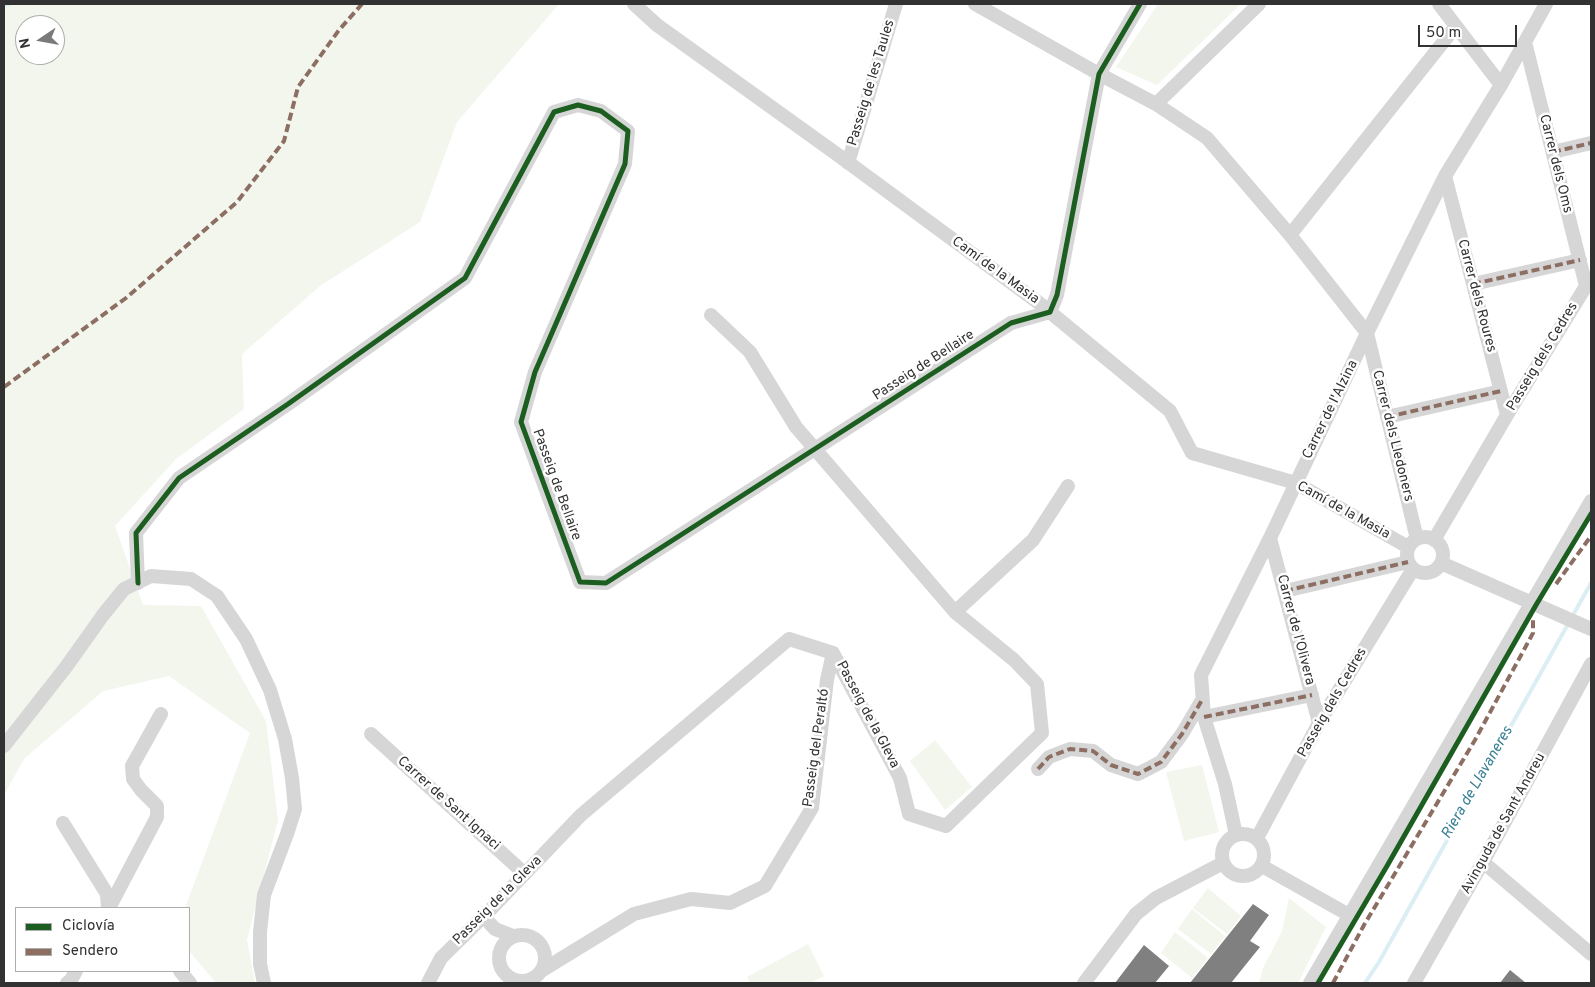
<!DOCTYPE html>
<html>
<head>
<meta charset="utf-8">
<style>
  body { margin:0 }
  #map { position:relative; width:1595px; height:987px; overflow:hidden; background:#fff; font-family:Overpass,sans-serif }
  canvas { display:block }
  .frame { position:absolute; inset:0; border:5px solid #323232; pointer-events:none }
  .legend { position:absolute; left:15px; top:907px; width:175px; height:65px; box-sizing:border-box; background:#fff; border:1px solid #adadad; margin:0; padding:6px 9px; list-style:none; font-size:15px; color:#323232 }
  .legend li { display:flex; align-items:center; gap:10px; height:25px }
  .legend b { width:25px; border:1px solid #adadad }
  .north { position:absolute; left:15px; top:15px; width:50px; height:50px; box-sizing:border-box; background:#fff; border:1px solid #adadad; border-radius:50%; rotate:258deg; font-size:14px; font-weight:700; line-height:20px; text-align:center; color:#323232 }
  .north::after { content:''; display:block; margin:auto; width:18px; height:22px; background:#7a7a7a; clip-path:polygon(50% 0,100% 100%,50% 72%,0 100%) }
  .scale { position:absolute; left:1418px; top:25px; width:99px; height:22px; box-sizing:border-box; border:2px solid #323232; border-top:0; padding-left:6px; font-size:15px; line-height:18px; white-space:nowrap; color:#323232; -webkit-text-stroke:4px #fff; paint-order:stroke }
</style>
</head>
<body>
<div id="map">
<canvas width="1595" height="987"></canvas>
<div class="frame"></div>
<ul class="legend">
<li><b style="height:6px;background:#1b5e20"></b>Ciclovía</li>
<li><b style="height:6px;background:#8d6e63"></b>Sendero</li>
</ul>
<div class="north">N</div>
<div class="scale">50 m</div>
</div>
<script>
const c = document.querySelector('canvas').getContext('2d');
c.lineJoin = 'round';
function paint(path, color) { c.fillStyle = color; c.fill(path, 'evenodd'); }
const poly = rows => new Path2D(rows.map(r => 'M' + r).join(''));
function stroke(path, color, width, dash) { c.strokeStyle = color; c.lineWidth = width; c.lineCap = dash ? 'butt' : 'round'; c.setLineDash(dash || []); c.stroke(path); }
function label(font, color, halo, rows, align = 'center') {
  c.font = font + ' Overpass,sans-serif'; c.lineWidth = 5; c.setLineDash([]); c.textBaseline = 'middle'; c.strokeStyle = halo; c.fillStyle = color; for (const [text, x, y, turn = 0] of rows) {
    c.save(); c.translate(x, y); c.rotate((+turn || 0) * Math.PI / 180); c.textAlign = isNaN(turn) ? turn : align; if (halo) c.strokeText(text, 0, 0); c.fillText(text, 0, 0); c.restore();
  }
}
paint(poly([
  [4,4,559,4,457,122,420,222,320,286,242,354,244,409,176,459,115,526,143,605,201,606,266,721,278,820,247,940,255,983,216,983,189,951,189,908,185,908,250,733,169,676,103,691,24,759,4,795],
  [25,25,55,25,55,55,25,55],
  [1158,4,1241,4,1157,85,1116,67],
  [935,740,972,787,945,810,910,761],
  [1202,765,1219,832,1184,841,1166,772],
  [1208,888,1241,916,1227,934,1193,908],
  [1289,898,1326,927,1298,983,1259,983,1263,968,1282,931],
  [1192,909,1225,936,1211,954,1178,929],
  [1175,932,1208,958,1192,978,1161,953],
  [808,944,824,976,810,983,750,983,747,977]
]), '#f3f6ed');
stroke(poly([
  [4,5,10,4],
  [1365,983,1379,962,1591,583]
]), '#dbeef4', 4);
paint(poly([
  [1253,904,1269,915,1250,941,1260,947,1231,983,1190,983],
  [1144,945,1169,966,1155,983,1115,983],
  [1510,970,1526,983,1500,983]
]), '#808080');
stroke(poly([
  [634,4,657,25,838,155,1039,303,1170,411,1192,453,1296,483,1408,547],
  [975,4,1099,74,1156,104,1207,138,1290,235,1367,333,1417,539],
  [1439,4,1501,85],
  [1525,42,1586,286],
  [1156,104,1259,4],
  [1553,152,1591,143],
  [848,163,896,4],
  [1445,176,1507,415],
  [1290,235,1456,26],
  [1473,284,1580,260],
  [1387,417,1501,391],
  '1407 555a18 18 0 1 1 36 0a18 18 0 1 1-36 0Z',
  [1270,538,1319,723],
  [1434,540,1507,415,1591,278],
  [1441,563,1591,629],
  [138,583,136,533,179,478,288,404,465,278,554,112,578,105,601,111,628,131,625,164,535,372,521,422,580,582,606,583,1011,323,1050,312,1057,295,1099,74,1140,4],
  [1285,591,1408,562],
  [955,612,1033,540,1068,486],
  [1204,717,1312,695],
  [371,734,525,874],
  [4,746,66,667,103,615,124,589,151,576,191,579,217,596,246,639,270,690,285,739,292,778,295,809,287,834,264,895,260,932,260,964,264,983],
  [1038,769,1049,757,1070,749,1093,751,1111,765,1138,774,1161,762,1182,734,1202,700],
  [63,823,107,894,108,908],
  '1222 855a21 21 0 1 1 42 0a21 21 0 1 1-42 0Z',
  [1236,835,1225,784,1204,717,1201,675,1270,538,1367,333,1445,176,1501,85,1546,4],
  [1257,838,1319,723,1413,569],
  [1483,862,1591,954],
  [1262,866,1349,915],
  [109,908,157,817,157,806,141,790,133,779,132,766,161,714],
  [483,916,495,929,513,936],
  '499 958a23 23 0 1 1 46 0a23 23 0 1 1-46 0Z',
  [180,971,190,983],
  [541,971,634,914,691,899,730,903,765,886,812,808,827,680,833,653],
  [67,983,71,980,76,971],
  [428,983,441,958,492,908,581,815,789,639,833,653,900,778,909,814,946,826,1042,733,1037,684,1014,660,955,612,796,427,750,352,711,315],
  [1084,983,1136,914,1156,898,1223,863],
  [1310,983,1591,501],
  [1414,983,1483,862,1591,664]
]), '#d6d6d6', 14);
stroke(poly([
  [1553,152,1591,143],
  [1473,284,1580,260],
  [4,387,126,298,237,202,284,141,298,87,339,30,362,4],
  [1387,417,1501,391],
  [1556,584,1591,536],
  [1285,591,1408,562],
  [1204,717,1312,695],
  [1038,769,1049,757,1070,749,1093,751,1111,765,1138,774,1161,762,1182,734,1202,700],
  [1333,983,1364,925,1475,740,1526,646,1533,633,1533,619]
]), '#8d6e63', 4, [8, 4]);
stroke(poly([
  [138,583,136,533,179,478,288,404,465,278,554,112,578,105,601,111,628,131,625,164,535,372,521,422,580,582,606,583,1011,323,1050,312,1057,295,1099,74,1140,4],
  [1318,983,1387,866,1536,605,1591,514]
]), '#1b5e20', 5);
label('14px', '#323232', '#fff', [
  ["Passeig de les Taules",872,83,-73],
  ["Carrer dels Oms",1555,164,76],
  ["Camí de la Masia",995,271,36],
  ["Carrer dels Roures",1476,296,75],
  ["Passeig dels Cedres",1543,357,-59],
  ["Passeig de Bellaire",924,366,-33],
  ["Carrer de l'Alzina",1331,410,-64],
  ["Carrer dels Lledoners",1392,436,76],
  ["Passeig de Bellaire",556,485,70],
  ["Camí de la Masia",1343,511,29],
  ["Carrer de l'Olivera",1295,630,75],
  ["Passeig dels Cedres",1333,703,-60],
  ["Passeig de la Gleva",867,715,62],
  ["Passeig del Peraltó",817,748,-82],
  ["Carrer de Sant Ignaci",448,804,42],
  ["Avinguda de Sant Andreu",1504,824,-61],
  ["Passeig de la Gleva",498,901,-45]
]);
label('italic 15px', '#367f94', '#fff', [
  ["Riera de Llavaneres",1478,783,-60]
]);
</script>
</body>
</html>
